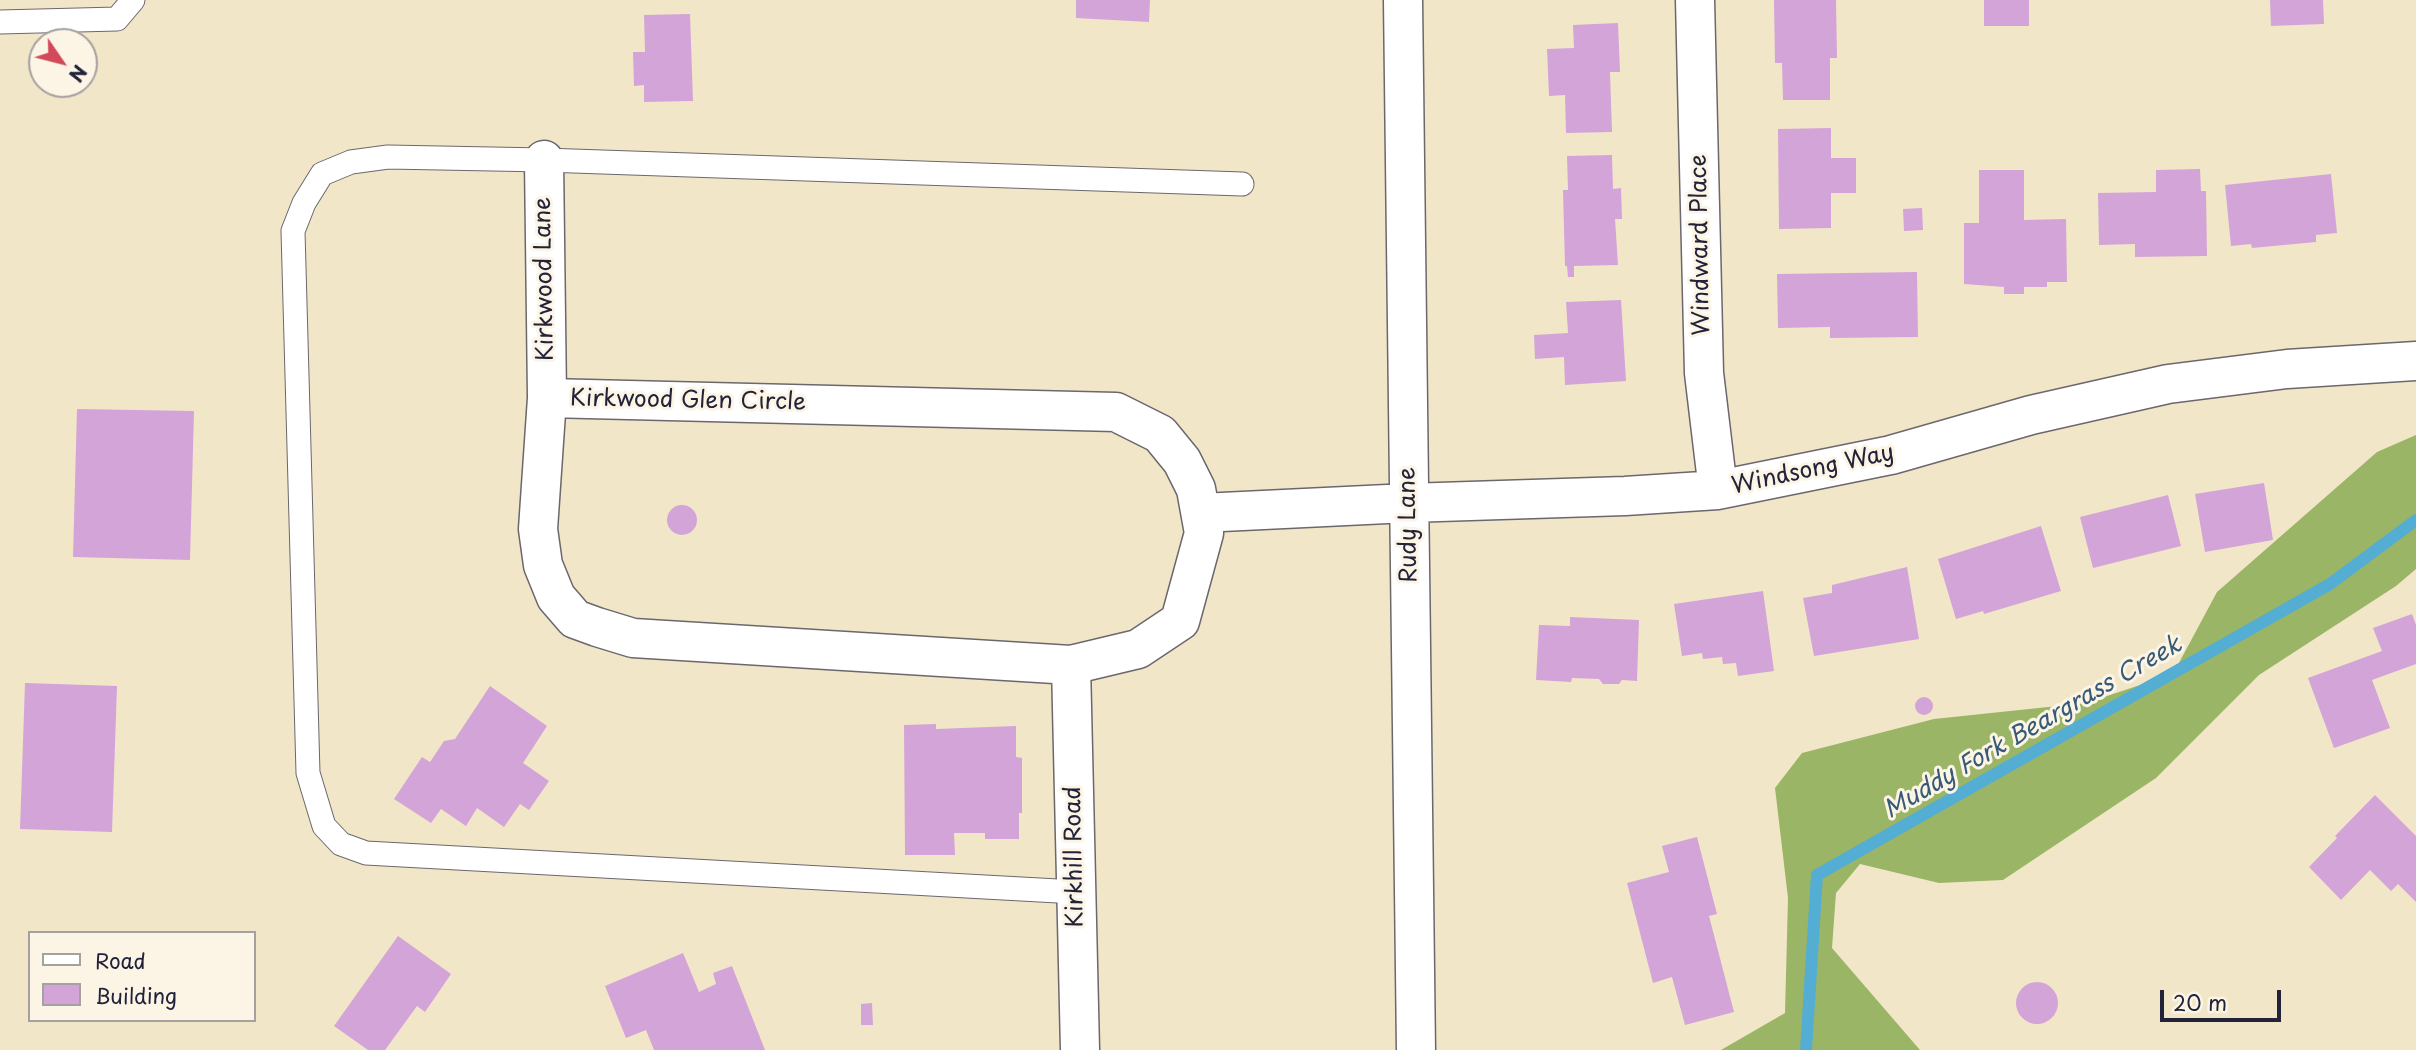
<!DOCTYPE html>
<html>
<head>
<meta charset="utf-8">
<style>
  body { margin:0 }
  #map { position:relative; width:2416px; height:1050px; overflow:hidden; background:#f2e6c9; font-family:"Playpen Sans",sans-serif }
  canvas { display:block }
  .legend { position:absolute; left:28px; top:931px; width:228px; height:91px; box-sizing:border-box; background:#fcf5e5; border:2px solid #a5a1a1; margin:0; padding:9px 12px; list-style:none; font-size:21px; color:#22223b }
  .legend li { display:flex; align-items:center; gap:14px; height:35px }
  .legend b { width:35px; border:2px solid #a5a1a1 }
  .north { position:absolute; left:28px; top:28px; width:70px; height:70px; box-sizing:border-box; background:#fcf5e5; border:2px solid #a5a1a1; border-radius:50%; rotate:125deg; font-size:19px; font-weight:700; line-height:28px; text-align:center; color:#22223b }
  .north::after { content:''; display:block; margin:auto; width:24px; height:32px; background:#d1495b; clip-path:polygon(50% 0,100% 100%,50% 72%,0 100%) }
  .scale { position:absolute; left:2160px; top:990px; width:121px; height:32px; box-sizing:border-box; border:4px solid #22223b; border-top:0; padding-left:9px; font-size:21px; line-height:24px; white-space:nowrap; color:#22223b; -webkit-text-stroke:5px #fcf5e5; paint-order:stroke }
</style>
</head>
<body>
<div id="map">
<canvas width="2416" height="1050"></canvas>
<ul class="legend">
<li><b style="height:9px;background:#fff"></b>Road</li>
<li><b style="height:19px;background:#d3a4d8"></b>Building</li>
</ul>
<div class="north">N</div>
<div class="scale">20 m</div>
</div>
<script>
const c = document.querySelector('canvas').getContext('2d');
c.lineJoin = 'round';
function paint(path, color) { c.fillStyle = color; c.fill(path, 'evenodd'); }
const poly = rows => new Path2D(rows.map(r => 'M' + r).join(''));
function stroke(path, color, width, dash) { c.strokeStyle = color; c.lineWidth = width; c.lineCap = dash ? 'butt' : 'round'; c.setLineDash(dash || []); c.stroke(path); }
function label(font, color, halo, rows, align = 'center') {
  c.font = font + ' "Playpen Sans",sans-serif'; c.lineWidth = 6; c.setLineDash([]); c.textBaseline = 'middle'; c.strokeStyle = halo; c.fillStyle = color; for (const [text, x, y, turn = 0] of rows) {
    c.save(); c.translate(x, y); c.rotate((+turn || 0) * Math.PI / 180); c.textAlign = isNaN(turn) ? turn : align; if (halo) c.strokeText(text, 0, 0); c.fillText(text, 0, 0); c.restore();
  }
}
paint(poly([
  [2416,435,2416,569,2396,586,2259,675,2156,778,2003,880,1939,883,1860,864,1836,893,1832,948,1920,1050,1721,1050,1785,1013,1788,898,1775,788,1802,753,1934,719,2086,703,2173,674,2217,592,2377,452]
]), '#9bb566');
stroke(poly([
  [1806,1050,1817,875,2330,584,2416,520]
]), '#54add2', 12);
paint(poly([
  [1076,0,1150,0,1149,22,1076,18],
  [1774,0,1836,0,1837,58,1830,58,1830,100,1783,100,1782,63,1775,63],
  [1984,0,2029,0,2029,26,1984,26],
  [2270,0,2323,0,2324,24,2271,26],
  [690,14,693,101,644,102,644,85,634,86,633,52,645,52,644,15],
  [1618,23,1620,72,1610,72,1612,132,1566,133,1565,95,1549,96,1547,49,1574,48,1573,25],
  [1831,128,1831,158,1856,158,1856,193,1831,193,1831,228,1779,229,1778,129],
  [1612,155,1613,189,1621,188,1622,219,1615,219,1618,265,1574,266,1574,277,1568,277,1567,266,1565,266,1563,190,1568,190,1567,156],
  [2200,169,2201,191,2206,191,2207,256,2135,257,2135,244,2099,245,2098,193,2156,192,2156,170],
  [1979,170,2024,170,2024,220,2066,219,2067,282,2047,282,2047,287,2024,287,2024,294,2004,294,2004,287,1964,284,1964,223,1979,223],
  [2331,174,2337,233,2316,235,2316,242,2252,248,2251,244,2231,246,2225,185],
  [1922,208,1923,230,1904,231,1903,209],
  [1917,272,1918,337,1830,338,1830,327,1778,328,1777,274],
  [1621,300,1626,381,1565,385,1564,357,1535,359,1534,335,1568,333,1566,302],
  [77,409,194,411,190,560,73,557],
  [2264,483,2273,540,2205,552,2195,494],
  [2168,495,2181,546,2093,568,2080,517],
  '667 520a15 15 0 1 1 30 0a15 15 0 1 1-30 0Z',
  [2041,526,2061,591,1984,614,1983,611,1956,619,1938,559],
  [1907,567,1919,639,1814,656,1803,598,1832,593,1832,585],
  [1763,591,1774,671,1738,676,1736,663,1723,664,1722,657,1703,659,1702,653,1682,656,1674,604],
  [2412,614,2416,625,2416,664,2372,680,2390,728,2334,748,2308,678,2382,651,2373,628],
  [1570,617,1639,620,1637,681,1622,680,1619,684,1603,684,1599,679,1572,678,1571,682,1536,680,1539,625,1570,626],
  [25,683,117,686,112,832,20,829],
  [490,686,547,726,523,763,549,781,529,810,520,804,504,827,477,808,466,826,441,809,431,823,394,799,422,757,430,762,444,741,455,739],
  '1915 706a9 9 0 1 1 18 0a9 9 0 1 1-18 0Z',
  [936,724,936,729,1016,726,1016,757,1022,758,1022,813,1019,813,1019,839,985,839,985,833,954,833,955,855,905,855,904,725],
  [2375,795,2416,836,2416,902,2398,884,2391,891,2370,870,2341,900,2309,867,2337,838,2335,836],
  [1697,837,1717,914,1709,916,1734,1012,1685,1025,1672,977,1653,983,1627,883,1669,872,1662,846],
  [398,936,451,974,425,1012,417,1006,385,1050,368,1050,334,1026],
  [683,953,699,992,716,984,713,973,732,966,765,1050,654,1050,646,1030,626,1038,605,986],
  '2016 1003a21 21 0 1 1 42 0a21 21 0 1 1-42 0Z',
  [872,1003,873,1025,861,1025,861,1004]
]), '#d3a4d8');
const lane = poly([
  [0,22,117,19,133,0],
  [1076,892,366,853,341,844,324,826,308,773,293,231,304,203,322,174,351,162,388,157,544,160,1242,184]
]);
const street = poly([
  [1403,0,1416,1050],
  [1695,0,1704,373,1718,490],
  [544,160,547,398],
  [547,398,1116,412,1160,434,1182,461,1196,489,1204,533,1180,621,1138,649,1071,665,633,638,597,627,575,619,556,597,543,565,538,529,547,398],
  [1201,513,1408,503,1625,496,1718,490,1891,455,2031,415,2168,384,2287,369,2416,361],
  [1071,665,1080,1050]
]);
stroke(lane, '#6b676d', 25);
stroke(street, '#6b676d', 41);
stroke(lane, '#fff', 23);
stroke(street, '#fff', 38);
label('23px', '#22223b', '#fcf5e5', [
  ["Windward Place",1701,245,-91],
  ["Kirkwood Lane",545,279,-91],
  ["Kirkwood Glen Circle",688,401,1],
  ["Windsong Way",1813,470,-12],
  ["Rudy Lane",1409,525,-91],
  ["Kirkhill Road",1075,857,-91]
]);
label('italic 24px', '#365a77', '#fcf5e5', [
  ["Muddy Fork Beargrass Creek",2033,728,-30]
]);
</script>
</body>
</html>
